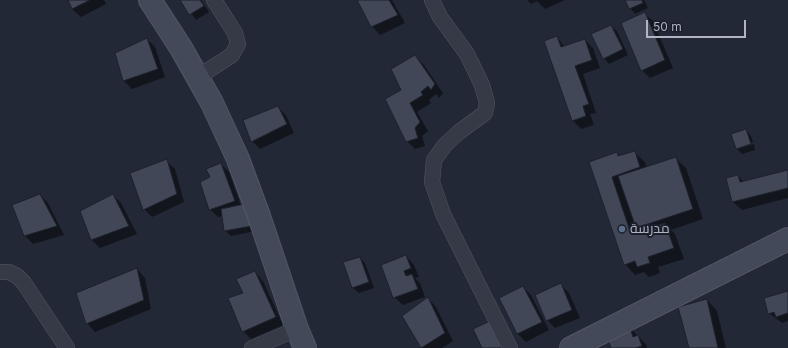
<!DOCTYPE html>
<html>
<head>
<meta charset="utf-8">
<style>
  body { margin:0 }
  #map { position:relative; width:788px; height:348px; overflow:hidden; background:#222836; font-family:Inter,sans-serif }
  canvas { display:block }
  .scale { position:absolute; left:646px; top:20px; width:100px; height:18px; box-sizing:border-box; border:2px solid #b0b4c3; border-top:0; padding-left:5px; font-size:12px; line-height:14px; white-space:nowrap; color:#b0b4c3; -webkit-text-stroke:3px #1b1f2b; paint-order:stroke }
</style>
</head>
<body>
<div id="map">
<canvas width="788" height="348"></canvas>
<div class="scale">50 m</div>
</div>
<script>
const c = document.querySelector('canvas').getContext('2d');
c.lineJoin = 'round';
function paint(path, color) { c.fillStyle = color; c.fill(path, 'evenodd'); }
const poly = rows => new Path2D(rows.map(r => 'M' + r).join(''));
function stroke(path, color, width, dash) { c.strokeStyle = color; c.lineWidth = width; c.lineCap = dash ? 'butt' : 'round'; c.setLineDash(dash || []); c.stroke(path); }
function label(font, color, halo, rows, align = 'center') {
  c.font = font + ' Inter,Cairo,sans-serif'; c.lineWidth = 4; c.setLineDash([]); c.textBaseline = 'middle'; c.strokeStyle = halo; c.fillStyle = color; for (const [text, x, y, turn = 0] of rows) {
    c.save(); c.translate(x, y); c.rotate((+turn || 0) * Math.PI / 180); c.textAlign = isNaN(turn) ? turn : align; if (halo) c.strokeText(text, 0, 0); c.fillText(text, 0, 0); c.restore();
  }
}
paint(poly([
  [69,0,104,0,106,4,81,17,72,9],
  [182,0,201,0,209,12,196,20],
  [359,0,392,0,405,23,380,35,372,26],
  [527,0,565,0,545,9,537,1,531,4],
  [626,0,644,0,648,8,635,14,630,8],
  [644,13,653,21,673,68,650,78,642,70],
  [611,26,617,31,628,55,609,64,604,58],
  [557,37,565,47,585,40,593,48,600,68,583,74,596,113,590,114,594,125,581,129,573,121,545,41],
  [147,39,155,47,165,77,132,89,124,81,116,54],
  [415,57,424,65,443,93,439,98,436,94,429,100,431,103,417,112,428,131,422,136,425,146,415,149,407,141,402,90],
  [277,107,286,115,294,133,260,149,252,141],
  [746,130,751,136,753,142,738,147,738,149,754,144,755,150,742,154,736,148],
  [634,152,645,162,647,168,675,158,686,168,703,219,671,230,675,234,684,259,658,267,660,273,649,277,644,272,635,275,625,264,590,162,616,154,620,157],
  [635,227,641,232,637,233],
  [166,161,175,169,184,202,152,217,144,209],
  [221,164,229,172,241,206,256,231,231,236,225,230,223,216,218,217,210,209,212,178],
  [788,172,788,198,742,210,733,202,738,176,744,182],
  [40,195,48,203,64,235,33,244,25,236,13,206],
  [113,195,121,203,137,234,100,248,92,240],
  [406,256,414,265,419,277,415,278,420,283,425,297,403,305,394,297],
  [360,258,365,263,374,288,359,293,353,288,345,263],
  [137,269,145,278,151,309,95,332,87,323],
  [255,272,263,281,283,325,251,339,243,331,245,294],
  [561,285,569,293,580,318,555,328,547,320],
  [523,287,531,295,549,330,526,342,518,334,500,299],
  [788,292,788,321,782,323,769,313],
  [428,298,436,307,453,341,442,348,423,348,403,317],
  [707,300,717,311,726,348,690,348],
  [630,328,646,344,647,348,612,348]
]), '#0007');
const building = poly([
  [68,0,90,0,72,9,68,0],
  [180,0,200,0,204,6,189,15,180,0],
  [357,0,389,0,398,15,371,27,357,0],
  [625,0,642,0,643,3,629,9,625,0],
  [645,12,665,60,641,71,621,23,645,12],
  [611,25,623,49,603,59,591,34,611,25],
  [557,36,561,47,585,39,592,60,575,66,589,104,583,106,586,116,572,121,544,41,557,36],
  [147,38,158,69,123,81,115,53,147,38],
  [415,55,435,84,431,90,428,86,421,92,423,95,410,103,420,122,415,128,418,138,406,142,385,99,401,90,391,69,415,55],
  [278,106,287,124,251,142,243,120,278,106],
  [746,129,751,144,736,149,731,134,746,129],
  [635,151,640,167,612,177,631,234,665,223,674,248,648,257,650,263,637,267,635,261,624,265,589,162,617,152,618,156,635,151],
  [676,157,693,209,636,228,618,176,676,157],
  [167,159,177,194,143,210,130,173,167,159],
  [221,163,235,201,209,210,200,182,210,177,206,169,221,163],
  [788,170,788,188,732,202,726,178,738,175,740,182,788,170],
  [40,194,57,226,24,236,12,205,40,194],
  [113,194,129,226,91,240,80,211,113,194],
  [244,204,252,226,224,231,221,209,244,204],
  [406,255,411,268,404,271,406,276,412,274,418,289,393,298,381,265,406,255],
  [360,257,369,282,352,288,343,262,360,257],
  [137,268,144,300,86,324,76,293,137,268],
  [255,271,276,317,242,332,228,298,243,293,236,279,255,271],
  [561,283,572,310,546,321,535,295,561,283],
  [523,286,542,322,517,334,499,298,523,286],
  [788,291,788,313,776,317,774,312,768,314,764,298,788,291],
  [428,297,445,333,421,348,402,316,428,297],
  [707,299,718,348,689,348,678,307,707,299],
  [492,320,505,345,499,348,482,348,473,329,492,320],
  [630,327,633,337,638,335,642,346,635,348,611,348,606,333,630,327]
]);
paint(building, '#414757');
stroke(building, '#1d212d', 1);
const street = poly([
  [432,0,440,17,467,54,482,85,487,103,485,113,459,132,445,145,434,160,432,182,443,214,510,348],
  [198,77,232,55,238,44,235,33,214,0],
  [0,272,9,272,17,276,24,283,67,348],
  [252,348,297,329]
]);
const secondary = poly([
  [150,0,181,48,212,103,238,159,259,216,297,329,305,348],
  [571,348,788,239]
]);
stroke(street, '#535764', 16);
stroke(secondary, '#535764', 24);
stroke(street, '#353a46', 15);
stroke(secondary, '#444959', 22);
for (const [x, y, r, color] of [
  [622,229,4,"#5c6f8a"]
]) { const dot = new Path2D(); dot.arc(x, y, r, 0, 2 * Math.PI); c.fillStyle = color; c.fill(dot); stroke(dot, '#1b1f2b', 1.5); }
label('14px', '#b0b4c3', '#1b1f2b', [
  ["مدرسة",630,229]
], 'left');
</script>
</body>
</html>
